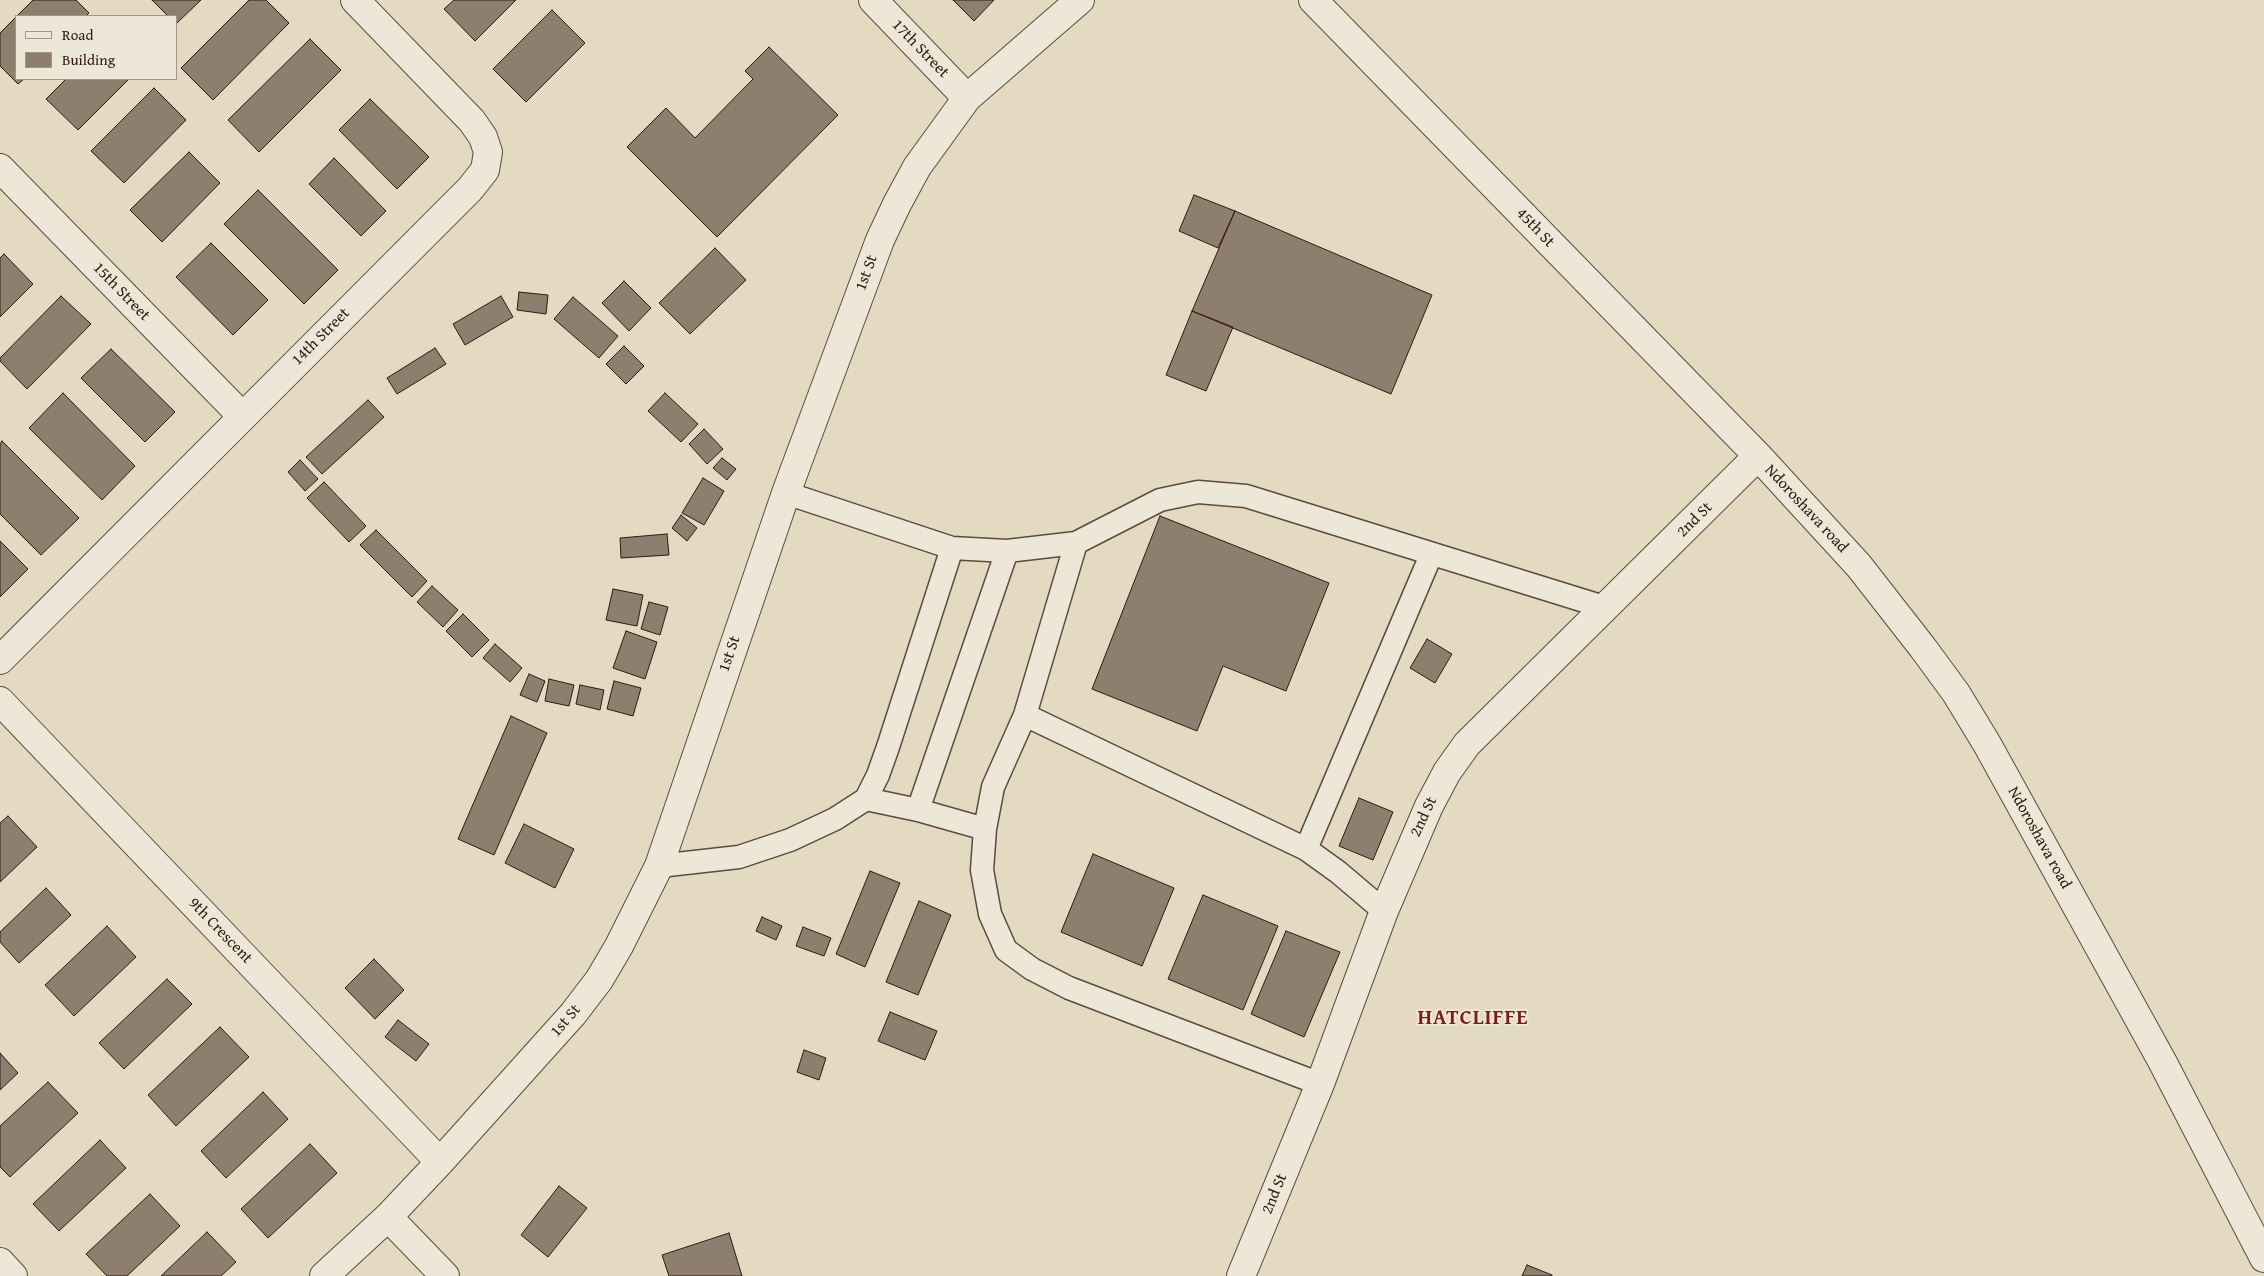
<!DOCTYPE html>
<html>
<head>
<meta charset="utf-8">
<style>
  body { margin:0 }
  #map { position:relative; width:2264px; height:1276px; overflow:hidden; background:#e3dac1; font-family:"Gentium Book Plus",serif }
  canvas { display:block }
  .legend { position:absolute; left:15px; top:15px; width:162px; height:65px; box-sizing:border-box; background:#ede7d7; border:1px solid #a19588; margin:0; padding:6px 9px; list-style:none; font-size:15px; color:#2f1a12 }
  .legend li { display:flex; align-items:center; gap:10px; height:25px }
  .legend b { width:25px; border:1px solid #a19588 }
</style>
</head>
<body>
<div id="map">
<canvas width="2264" height="1276"></canvas>
<ul class="legend">
<li><b style="height:6px;background:#ede7d7"></b>Road</li>
<li><b style="height:14px;background:#8d7e6d"></b>Building</li>
</ul>
</div>
<script>
const c = document.querySelector('canvas').getContext('2d');
c.lineJoin = 'round';
function paint(path, color) { c.fillStyle = color; c.fill(path, 'evenodd'); }
const poly = rows => new Path2D(rows.map(r => 'M' + r).join(''));
function stroke(path, color, width, dash) { c.strokeStyle = color; c.lineWidth = width; c.lineCap = dash ? 'butt' : 'round'; c.setLineDash(dash || []); c.stroke(path); }
function label(font, color, halo, rows, align = 'center') {
  c.font = font + ' "Gentium Book Plus",serif'; c.lineWidth = 4; c.setLineDash([]); c.textBaseline = 'middle'; c.strokeStyle = halo; c.fillStyle = color; for (const [text, x, y, turn = 0] of rows) {
    c.save(); c.translate(x, y); c.rotate((+turn || 0) * Math.PI / 180); c.textAlign = isNaN(turn) ? turn : align; if (halo) c.strokeText(text, 0, 0); c.fillText(text, 0, 0); c.restore();
  }
}
const building = poly([
  [33,0,76,0,89,13,86,16,17,16,33,0],
  [152,0,201,0,176,24,176,16,168,16,152,0],
  [249,0,266,0,289,23,213,100,181,68,249,0],
  [454,0,516,0,475,41,444,9,454,0],
  [953,0,994,0,974,21,953,0],
  [552,10,585,43,526,102,493,69,552,10],
  [16,17,16,79,24,79,18,84,0,66,0,33,16,17],
  [310,39,341,70,259,152,228,120,310,39],
  [769,47,838,115,717,237,627,147,666,108,695,138,753,79,745,71,769,47],
  [66,79,129,79,78,130,46,99,66,79],
  [154,88,186,120,124,183,91,151,154,88],
  [370,99,429,157,397,189,339,130,370,99],
  [189,152,220,183,162,242,130,210,189,152],
  [334,158,386,211,361,236,309,184,334,158],
  [258,190,338,270,304,304,224,224,258,190],
  [1194,195,1235,211,1218,248,1179,231,1194,195],
  [1235,211,1432,295,1391,394,1192,311,1235,211],
  [211,243,268,300,233,335,176,277,211,243],
  [715,248,746,280,690,334,659,303,715,248],
  [4,254,33,284,0,317,0,258,4,254],
  [624,281,651,308,629,331,602,303,624,281],
  [519,292,548,295,546,314,517,310,519,292],
  [61,296,91,324,27,389,0,361,0,358,61,296],
  [501,296,513,317,465,345,453,324,501,296],
  [573,297,618,336,599,358,554,319,573,297],
  [1192,311,1233,327,1206,391,1166,375,1192,311],
  [624,346,644,366,626,384,606,364,624,346],
  [435,348,446,364,397,394,387,378,435,348],
  [111,349,175,412,145,442,81,378,111,349],
  [63,393,135,466,102,500,29,428,63,393],
  [665,393,698,424,681,442,648,411,665,393],
  [368,400,384,417,322,474,306,457,368,400],
  [704,429,723,449,707,464,689,444,704,429],
  [2,441,79,518,41,555,0,514,0,444,2,441],
  [722,458,736,469,727,480,713,468,722,458],
  [300,460,318,479,305,491,288,472,300,460],
  [703,478,724,491,704,525,682,513,703,478],
  [324,482,366,526,349,542,307,498,324,482],
  [681,515,697,528,687,541,672,528,681,515],
  [1160,516,1329,583,1286,691,1223,666,1197,731,1092,689,1160,516],
  [376,530,427,581,412,597,360,545,376,530],
  [667,534,669,555,621,558,620,538,667,534],
  [0,541,28,569,0,597,0,541],
  [432,586,458,610,443,627,417,602,432,586],
  [613,589,643,595,637,626,606,620,613,589],
  [649,602,668,607,660,635,641,629,649,602],
  [463,614,489,640,472,657,446,631,463,614],
  [626,631,657,642,645,679,613,668,626,631],
  [1427,639,1452,654,1435,683,1410,668,1427,639],
  [495,644,522,668,510,682,483,658,495,644],
  [529,674,545,681,537,702,520,695,529,674],
  [549,679,574,685,569,706,545,701,549,679],
  [614,681,641,688,633,716,607,709,614,681],
  [580,685,604,690,600,710,576,704,580,685],
  [511,716,547,733,494,855,458,839,511,716],
  [1359,798,1393,812,1373,860,1339,846,1359,798],
  [8,816,37,847,0,882,0,823,8,816],
  [524,824,574,849,555,888,505,863,524,824],
  [1093,854,1174,888,1142,966,1061,932,1093,854],
  [870,871,900,883,865,967,836,954,870,871],
  [46,888,71,915,19,963,0,942,0,932,46,888],
  [1203,895,1278,926,1243,1010,1168,979,1203,895],
  [919,901,951,915,918,995,886,982,919,901],
  [762,917,782,926,776,940,756,931,762,917],
  [107,926,136,957,74,1016,45,985,107,926],
  [803,927,831,938,824,956,796,946,803,927],
  [1286,931,1340,952,1304,1037,1251,1014,1286,931],
  [374,959,404,990,375,1019,345,988,374,959],
  [167,979,192,1004,124,1069,99,1043,167,979],
  [890,1012,937,1031,925,1060,878,1041,890,1012],
  [398,1020,429,1044,416,1061,385,1037,398,1020],
  [220,1027,249,1057,176,1126,148,1095,220,1027],
  [804,1050,826,1058,819,1080,797,1072,804,1050],
  [0,1053,18,1073,0,1090,0,1053],
  [48,1082,78,1113,10,1177,0,1167,0,1126,48,1082],
  [263,1092,288,1119,226,1178,201,1151,263,1092],
  [100,1140,126,1168,59,1231,33,1204,100,1140],
  [310,1144,337,1173,268,1238,241,1209,310,1144],
  [559,1186,587,1208,548,1257,521,1235,559,1186],
  [150,1194,180,1226,127,1276,107,1276,86,1254,150,1194],
  [207,1232,236,1262,221,1276,161,1276,207,1232],
  [729,1233,742,1276,669,1276,662,1255,729,1233],
  [1527,1265,1552,1275,1552,1276,1522,1276,1527,1265]
]);
paint(building, '#8d7e6d');
stroke(building, '#2f1a12', 1);
const service = poly([
  [1076,543,1160,500,1198,492,1246,496,1607,608],
  [952,548,1007,551,1076,543,1025,715,993,787,985,829],
  [1025,715,1306,849],
  [866,799,918,810,985,829,982,870,990,914,1006,950,1032,969,1069,988,1320,1084],
  [918,810,1007,551],
  [659,866,739,857,790,840,835,819,866,799,878,775,888,747,952,548,786,493],
  [1384,911,1338,872,1306,849,1431,555]
]);
const minor = poly([
  [873,0,967,98],
  [1313,0,1758,456,1859,566,1923,648,1956,693,1987,744,2162,1061,2264,1258],
  [0,168,242,416],
  [0,660,470,189,485,170,488,152,483,137,472,121,355,0],
  [0,701,440,1162],
  [388,1217,445,1276],
  [0,1262,13,1276],
  [324,1276,388,1217,440,1162,573,1014,599,980,619,946,659,866,786,493,880,240,897,204,917,167,967,98,1080,0],
  [1241,1276,1320,1084,1384,911,1429,806,1447,772,1467,744,1758,456]
]);
stroke(service, '#5c4a3e', 25);
stroke(minor, '#5c4a3e', 30);
stroke(service, '#ede7d7', 22);
stroke(minor, '#ede7d7', 28);
label('16px', '#2f1a12', '#ede7d7', [
  ["17th Street",920,49,46],
  ["45th St",1535,228,46],
  ["1st St",867,273,-70],
  ["15th Street",121,292,46],
  ["14th Street",321,337,-45],
  ["Ndoroshava road",1806,509,47],
  ["2nd St",1695,520,-45],
  ["1st St",730,654,-71],
  ["2nd St",1424,817,-65],
  ["Ndoroshava road",2039,838,61],
  ["9th Crescent",220,931,46],
  ["1st St",566,1021,-49],
  ["2nd St",1275,1194,-68]
]);
c.letterSpacing = '1px';
label('bold 21px', '#7a1f14', '#ede7d7', [
  ["HATCLIFFE",1473,1019]
]);
c.letterSpacing = '0px';
</script>
</body>
</html>
